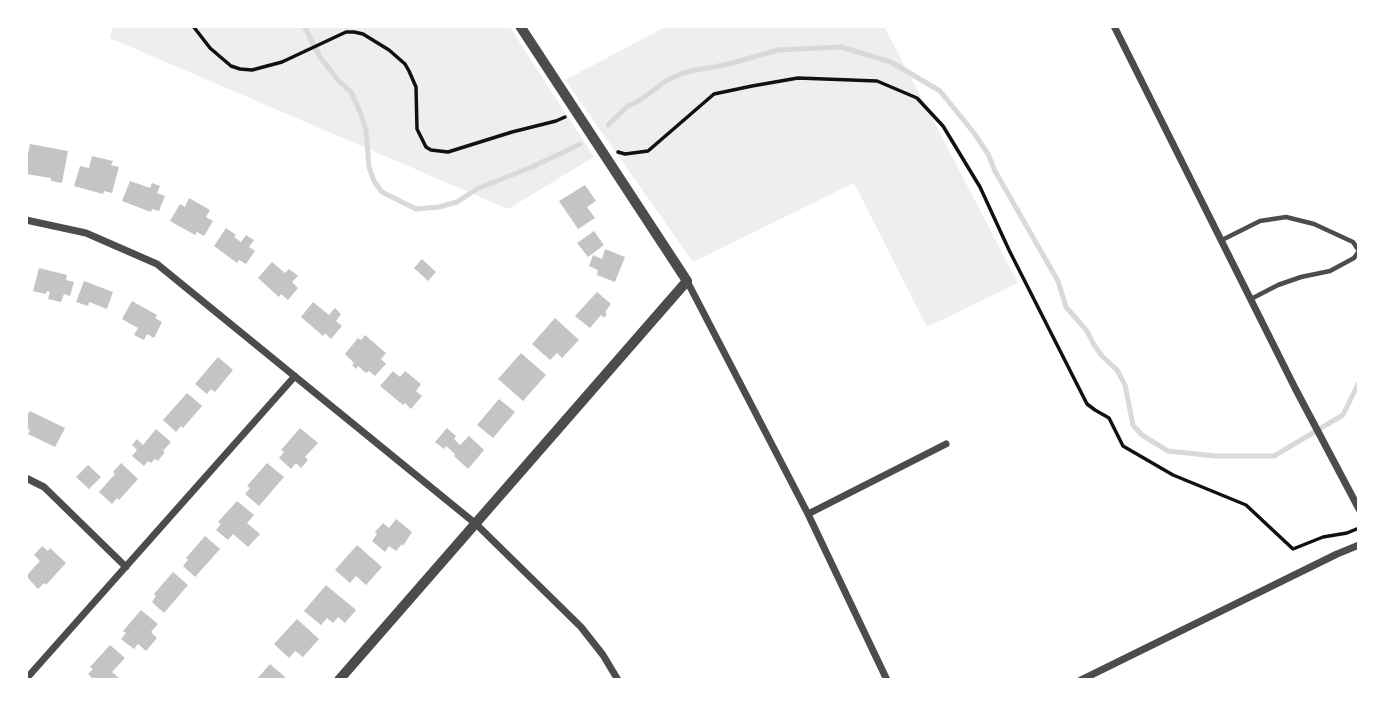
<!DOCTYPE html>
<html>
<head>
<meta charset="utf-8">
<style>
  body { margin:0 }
  #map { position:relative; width:1385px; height:706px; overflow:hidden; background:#fff; font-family:"Golos Text",sans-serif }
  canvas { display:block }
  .frame { position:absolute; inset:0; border:28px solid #fff; pointer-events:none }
</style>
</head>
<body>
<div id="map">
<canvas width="1385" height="706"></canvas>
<div class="frame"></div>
</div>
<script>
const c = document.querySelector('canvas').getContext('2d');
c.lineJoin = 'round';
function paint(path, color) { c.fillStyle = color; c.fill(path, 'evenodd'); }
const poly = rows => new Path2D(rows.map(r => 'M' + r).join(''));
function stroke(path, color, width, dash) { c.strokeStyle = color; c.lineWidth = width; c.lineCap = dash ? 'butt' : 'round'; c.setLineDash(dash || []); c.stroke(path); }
paint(poly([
  [113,26,509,26,594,157,508,209,110,38],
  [667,26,884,26,1018,283,927,327,854,183,693,262,565,80]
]), '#eee');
stroke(poly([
  [304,26,320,57,338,80,351,92,360,112,366,130,369,167,374,181,382,192,416,209,439,207,457,202,477,189,532,167,580,144],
  [608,125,628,106,639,101,667,80,686,72,729,64,778,50,841,47,891,62,940,91,974,133,988,154,995,171,1058,281,1066,307,1087,331,1094,345,1103,357,1117,370,1125,385,1133,425,1142,435,1168,451,1215,456,1274,456,1343,415,1359,382]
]), '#d9d9d9', 5);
paint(poly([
  [30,144,68,151,62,183,51,181,51,178,26,174,26,164],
  [92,156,113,161,111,165,119,167,112,193,104,191,103,194,74,186,80,166,89,168],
  [130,181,150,188,152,183,160,186,157,193,165,196,159,211,152,209,151,212,122,201],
  [585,185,596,201,587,207,595,218,578,229,559,201],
  [189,198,210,210,206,217,213,221,204,236,197,232,195,235,170,221,180,204,185,207],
  [226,228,236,235,234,237,241,242,246,235,254,240,249,247,255,251,246,264,239,260,237,263,214,246],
  [594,231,604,245,588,257,577,243],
  [605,249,625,257,615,282,597,275,598,270,589,266,593,255,602,259],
  [422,259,436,272,428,281,414,268],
  [272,262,285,273,289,269,298,276,292,282,298,288,288,300,281,294,279,297,258,278],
  [39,268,67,275,66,280,74,282,70,296,64,294,61,302,48,299,50,292,47,291,46,294,33,291],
  [84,281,113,292,107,309,89,302,88,306,76,302],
  [597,292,611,304,605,312,607,314,604,318,601,315,590,328,575,316],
  [132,301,157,315,155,318,162,322,154,338,147,334,144,340,134,335,138,328,122,319],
  [313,302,329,315,335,308,341,314,336,321,342,326,331,339,325,333,323,336,301,317],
  [555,318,579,340,562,358,557,353,550,360,532,344],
  [365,335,386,353,381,359,386,364,375,376,369,371,366,373,358,366,356,369,352,365,354,363,345,354,358,338,361,340],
  [521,353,546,375,523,401,498,379],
  [218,357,233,370,215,392,211,389,207,394,195,384],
  [393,371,400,377,405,371,421,384,416,391,422,396,411,409,405,403,403,405,380,386],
  [187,393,202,406,183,428,181,426,176,432,163,420],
  [499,399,515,412,493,438,477,425],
  [30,411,65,428,55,447,28,434,30,430,26,428,26,417],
  [300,428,318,443,305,457,308,460,301,468,296,463,291,469,279,458,284,452,281,450],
  [447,428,456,436,454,439,460,445,469,436,484,450,468,469,454,456,455,454,446,446,444,449,435,442],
  [156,429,171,442,163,451,165,452,158,461,155,459,151,463,148,461,144,466,132,456,137,450,132,445,137,439,143,445],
  [121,463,138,479,119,500,117,498,112,504,99,492,115,474,113,472],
  [267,463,284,477,259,506,245,494,250,488,247,486],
  [88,465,101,477,89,489,76,477],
  [237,501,254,515,247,523,260,534,248,547,233,534,228,540,216,530,221,524,218,522],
  [396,519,412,532,403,546,402,544,396,551,389,546,385,552,372,541,377,534,375,532,383,523,389,528],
  [205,536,220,549,195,577,183,566,188,560,186,558],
  [357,545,382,567,366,585,356,576,350,583,335,570],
  [42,546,48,551,50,548,66,563,46,585,44,583,38,589,26,576,40,561,34,555],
  [173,572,188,585,164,613,152,602,156,596,154,594],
  [326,585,356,610,345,623,338,617,333,623,327,618,321,625,304,611],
  [141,610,158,624,151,632,157,638,146,651,138,644,134,649,121,639,126,633,123,631],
  [297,619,319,639,303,657,295,651,289,658,274,644],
  [110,645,125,658,112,672,119,678,117,680,94,680,88,674,93,669,90,667],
  [270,664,285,677,283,680,256,680]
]), '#c4c4c4');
stroke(poly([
  [193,26,210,48,231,66,240,69,252,70,282,62,346,32,354,32,363,34,389,50,405,64,409,71,416,87,417,129,426,147,431,150,448,152,512,132,556,121,565,117],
  [618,152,625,154,648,151,714,94,752,86,798,78,877,81,917,98,943,126,980,187,1009,250,1087,404,1095,410,1109,418,1123,446,1173,475,1246,505,1293,549,1323,537,1347,533,1359,528]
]), '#111', 3.5);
stroke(poly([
  [1222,240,1260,221,1286,217,1314,224,1353,242,1359,251,1354,258,1330,271,1301,277,1278,285,1251,299]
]), '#4c4c4c', 4.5);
stroke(poly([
  [1114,26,1295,388,1359,509],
  [26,220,86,233,157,264,476,524,581,627,603,655,618,680],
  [687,281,808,514,887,680],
  [26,478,44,487,126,567],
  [808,514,946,444],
  [26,679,295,376],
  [1081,680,1337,554,1359,545]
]), '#4c4c4c', 7);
stroke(poly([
  [339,680,687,281,520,26]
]), '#4c4c4c', 10);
</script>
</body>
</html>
